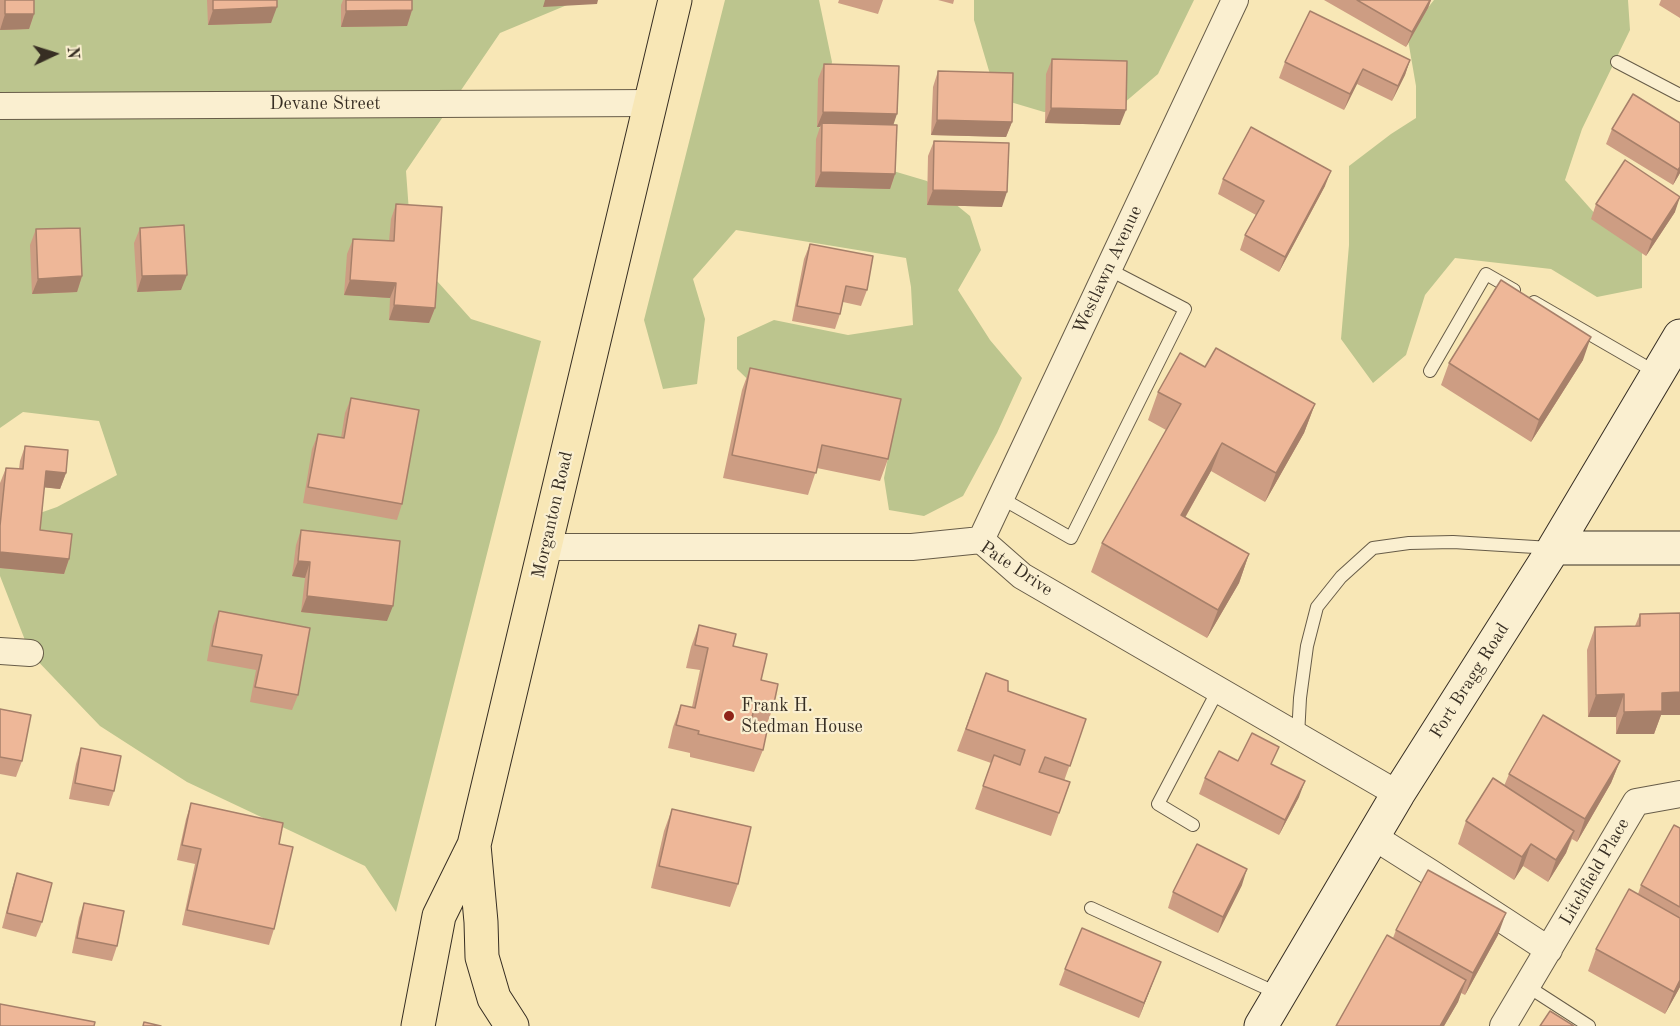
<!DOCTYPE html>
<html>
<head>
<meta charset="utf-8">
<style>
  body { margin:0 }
  #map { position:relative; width:1680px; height:1026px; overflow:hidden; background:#f8e7b6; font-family:"Old Standard TT",serif }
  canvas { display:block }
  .north { position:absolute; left:24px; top:24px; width:60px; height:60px; -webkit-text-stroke:4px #faefd0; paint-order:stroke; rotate:86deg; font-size:16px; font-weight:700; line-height:24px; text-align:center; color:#372e23 }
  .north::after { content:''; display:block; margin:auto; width:21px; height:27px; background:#372e23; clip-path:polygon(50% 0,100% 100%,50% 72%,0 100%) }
</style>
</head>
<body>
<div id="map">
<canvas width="1680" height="1026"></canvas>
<div class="north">N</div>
</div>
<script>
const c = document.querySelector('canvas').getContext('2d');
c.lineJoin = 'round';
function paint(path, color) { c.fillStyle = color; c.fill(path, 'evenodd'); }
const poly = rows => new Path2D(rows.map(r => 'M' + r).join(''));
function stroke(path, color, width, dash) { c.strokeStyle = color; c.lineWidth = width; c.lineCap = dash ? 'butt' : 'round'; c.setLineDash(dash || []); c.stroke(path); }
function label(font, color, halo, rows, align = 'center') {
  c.font = font + ' "Old Standard TT",serif'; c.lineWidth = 4.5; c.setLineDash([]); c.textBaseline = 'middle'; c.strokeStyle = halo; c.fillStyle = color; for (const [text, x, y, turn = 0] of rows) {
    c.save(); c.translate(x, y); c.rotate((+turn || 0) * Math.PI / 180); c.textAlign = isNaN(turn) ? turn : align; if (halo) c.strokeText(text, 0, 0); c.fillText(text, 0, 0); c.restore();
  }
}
paint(poly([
  [0,0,579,0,500,33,406,171,412,253,471,319,541,341,396,912,365,866,187,782,100,726,30,653,0,576,0,527,57,507,117,475,99,421,23,412,0,428],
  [725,0,819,0,832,62,819,127,856,160,927,181,970,216,981,250,958,290,990,340,1022,378,997,433,963,496,924,516,889,510,884,478,892,437,771,402,737,369,737,337,774,320,848,335,913,325,911,287,906,258,736,230,693,279,705,319,697,384,663,389,644,320],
  [974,0,1194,0,1158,74,1124,103,1044,112,997,98,974,20],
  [1434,0,1628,0,1630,30,1582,129,1565,180,1597,216,1642,247,1642,288,1597,297,1551,269,1455,258,1425,295,1406,355,1373,383,1341,339,1349,245,1349,166,1391,134,1416,118,1416,86,1407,34]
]), '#bcc58e');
const lane = poly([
  [1617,62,1680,95],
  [1534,302,1657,373],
  [1430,371,1486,274,1514,290],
  [1001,498,1071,538,1185,309,1108,269],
  [1298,736,1300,698,1307,646,1317,607,1341,577,1373,548,1409,543,1453,542,1551,548],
  [1193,825,1158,804,1218,690],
  [1091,908,1279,994],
  [1527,986,1589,1026]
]);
const street = poly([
  [0,106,651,103],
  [981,540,1235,0],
  [545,547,912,547,981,540,1022,576,1398,794],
  [0,651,30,653],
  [1374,837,1431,873,1549,950],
  [1503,1026,1636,802,1680,794]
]);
const secondary = poly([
  [1554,548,1680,548],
  [1261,1026,1398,794,1554,548,1680,336]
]);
const primary = poly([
  [474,845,481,922,482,957,494,998,512,1026],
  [418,1026,439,916,474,845,675,0]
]);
stroke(lane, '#675c48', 14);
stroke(street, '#675c48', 28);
stroke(secondary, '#372e23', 35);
stroke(primary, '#372e23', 35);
stroke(lane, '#faefd0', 12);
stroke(street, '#faefd0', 26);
stroke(secondary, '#faefd0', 33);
stroke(primary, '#f8e7b6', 33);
paint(poly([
  [0,0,34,0,34,14,29,29,0,30],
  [207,0,277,0,271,23,208,25],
  [343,0,412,0,412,10,407,26,341,27,341,5],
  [839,0,883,0,878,14,838,3],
  [938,0,954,0,953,4],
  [1324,0,1431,0,1428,8,1406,47],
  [1661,0,1680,0,1680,18,1659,5],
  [1052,59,1120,125,1045,123,1046,74],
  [1410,60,1405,75,1392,101,1357,84,1344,110,1279,78,1285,62],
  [824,64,893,125,895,174,890,189,815,187,816,139,820,127,817,127,818,79],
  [938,71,1012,122,1006,137,931,135,933,87],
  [1680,123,1680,173,1673,185,1606,144,1612,129],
  [934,141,1002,207,927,205,928,156],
  [1223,179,1325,186,1279,272,1240,250,1245,235,1256,215,1218,194],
  [396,204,435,308,429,323,389,320,390,298,344,295,347,254,353,239,389,241,391,219],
  [1596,204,1675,212,1646,256,1591,219],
  [140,228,181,290,137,292,134,243],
  [36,229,82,276,77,292,32,294,30,245],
  [810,244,867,290,861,306,843,302,840,314,835,329,792,321,804,259],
  [1583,360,1531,442,1441,385,1449,363],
  [1205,367,1315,404,1304,433,1265,502,1211,471,1185,518,1249,554,1239,583,1207,638,1091,572,1102,543,1166,430,1148,420,1158,392],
  [750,368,888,459,880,481,817,468,808,495,723,478,742,390],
  [351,398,402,504,397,520,303,503,312,449,318,434,341,438,345,413],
  [25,446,66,473,60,489,44,487,40,530,69,559,64,574,0,568,0,483,6,468,19,469,20,461],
  [301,530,387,621,301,612,305,578,292,576,296,545],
  [219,611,310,628,298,695,292,710,250,702,256,670,207,661,213,626],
  [1640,614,1661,715,1654,734,1616,734,1616,717,1588,717,1587,650,1595,627,1635,626],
  [699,625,733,646,761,680,773,708,766,726,763,750,754,772,690,757,690,753,668,748,673,727,681,705,692,707,700,670,686,668,691,647],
  [986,673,1008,691,1086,719,1064,781,1070,782,1051,836,975,809,991,763,957,751],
  [0,709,22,761,16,777,0,774],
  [81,748,114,791,109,806,69,799,76,764],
  [1238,761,1273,765,1299,797,1279,835,1199,794,1205,778],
  [1620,761,1611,783,1577,842,1572,839,1566,853,1548,882,1523,866,1514,880,1458,844,1466,821,1504,786,1509,774],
  [191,803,279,844,274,929,269,945,182,925,195,864,177,860,186,819],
  [672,809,738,884,730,907,651,888,664,831],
  [1680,828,1680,987,1665,1014,1588,971,1596,949,1638,894,1641,885],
  [17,873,42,922,36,937,2,928,12,889],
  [1242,885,1218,933,1168,908,1173,892],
  [84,903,117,946,112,961,72,953,79,918],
  [1396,930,1498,935,1465,995,1461,993,1458,1002,1444,1026,1336,1026,1393,938],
  [1065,969,1155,977,1139,1018,1059,985]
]), '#cd9d83');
paint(poly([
  [545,0,598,0,597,4,543,7],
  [1430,0,1431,0,1428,8,1406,47,1412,32],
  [277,7,271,23,208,25,213,10],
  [412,10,407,26,341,27,346,11],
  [5,14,34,14,29,29,0,30],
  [1410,60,1405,75,1392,101,1398,86],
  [1363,69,1357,84,1344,110,1350,94],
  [1051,108,1126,110,1120,125,1045,123],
  [823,112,897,114,892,129,822,123,820,127,817,127],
  [937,120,1012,122,1006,137,931,135],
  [1680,167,1680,173,1673,185,1678,170],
  [1331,171,1325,186,1279,272,1285,257],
  [821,172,895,174,890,189,815,187],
  [933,190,1007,192,1002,207,927,205],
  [1680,197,1675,212,1646,256,1652,240],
  [187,275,181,290,137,292,142,276],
  [82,276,77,292,32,294,38,279],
  [350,280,396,283,390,298,344,295],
  [394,305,435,308,429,323,389,320],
  [1591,337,1583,360,1531,442,1539,420],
  [1315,404,1304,433,1265,502,1276,473],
  [1222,443,1211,471,1170,544,1181,515],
  [46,471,66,473,60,489,40,487],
  [0,552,69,559,64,574,0,568],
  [1249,554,1239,583,1207,638,1218,610],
  [298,561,310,562,305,578,292,576],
  [307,596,393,606,387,621,301,612],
  [1680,692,1680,715,1661,715,1654,734,1616,734,1624,712,1662,693],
  [1624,694,1616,717,1588,717,1596,695],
  [1620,761,1611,783,1577,842,1585,819],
  [1305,781,1299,797,1279,835,1285,820],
  [1574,831,1566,853,1548,882,1556,860],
  [1531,844,1523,866,1514,880,1522,857],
  [1247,869,1242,885,1218,933,1223,917],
  [1506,913,1498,935,1465,995,1473,973],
  [1161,962,1155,977,1139,1018,1144,1003],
  [1466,980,1458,1002,1444,1026,1440,1026],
  [1680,980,1680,987,1665,1014,1674,992]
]), '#a7806a');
const building = poly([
  [5,0,34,0,34,14,5,14,5,0],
  [213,0,277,0,277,7,213,10,213,0],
  [346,0,412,0,412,10,346,11,346,0],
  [1357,0,1430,0,1412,32,1357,0],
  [1310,11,1410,60,1398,86,1363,69,1350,94,1285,62,1310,11],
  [1052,59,1127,61,1126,110,1051,108,1052,59],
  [824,64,899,66,897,114,823,112,824,64],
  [938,71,1013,73,1012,122,937,120,938,71],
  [1633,94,1680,123,1680,167,1678,170,1612,129,1633,94],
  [822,123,897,125,895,174,821,172,822,123],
  [1251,127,1331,171,1285,257,1245,235,1264,201,1223,179,1251,127],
  [934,141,1009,143,1007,192,933,190,934,141],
  [1625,160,1680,197,1652,240,1596,204,1625,160],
  [396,204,442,207,435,308,394,305,396,283,350,280,353,239,394,241,396,204],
  [184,225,187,275,142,276,140,228,184,225],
  [80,228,82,276,38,279,36,229,80,228],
  [810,244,873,256,867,290,846,286,840,314,797,306,810,244],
  [1501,280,1591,337,1539,420,1449,363,1501,280],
  [1216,348,1315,404,1276,473,1222,443,1181,515,1249,554,1218,610,1102,543,1181,404,1158,392,1180,353,1205,367,1216,348],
  [750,368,901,399,888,459,822,445,816,473,732,455,750,368],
  [351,398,419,410,402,504,308,487,318,434,344,438,351,398],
  [25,446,68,450,66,473,46,471,40,530,72,534,69,559,0,552,0,526,6,468,23,469,25,446],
  [301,530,400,541,393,606,307,596,310,562,298,561,301,530],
  [219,611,310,628,298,695,255,687,262,655,212,646,219,611],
  [1680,613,1680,692,1662,693,1662,711,1624,712,1624,694,1596,695,1595,627,1640,626,1640,614,1680,613],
  [699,625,736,634,733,646,767,654,761,680,778,684,773,708,755,704,751,722,768,726,763,750,698,734,699,731,676,725,681,705,695,708,708,648,695,645,699,625],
  [986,673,1008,681,1008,691,1086,719,1070,766,1045,757,1039,772,1070,782,1059,813,983,786,994,755,1020,765,1025,750,966,729,986,673],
  [0,709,31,715,22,761,0,757,0,709],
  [1543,715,1620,761,1585,819,1509,774,1543,715],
  [1252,733,1279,747,1271,764,1305,781,1285,820,1205,778,1219,751,1238,761,1252,733],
  [81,748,121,756,114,791,75,783,81,748],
  [1493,778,1574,831,1556,860,1531,844,1522,857,1466,821,1493,778],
  [191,803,283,823,279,844,293,847,274,929,187,910,201,849,182,845,191,803],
  [672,809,751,827,738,884,659,866,672,809],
  [1674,825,1680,828,1680,907,1641,885,1674,825],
  [1197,844,1247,869,1223,917,1173,892,1197,844],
  [1428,870,1506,913,1473,973,1396,930,1428,870],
  [17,873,52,883,42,922,7,913,17,873],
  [1629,889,1680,918,1680,980,1674,992,1596,949,1629,889],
  [84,903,124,911,117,946,77,938,84,903],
  [1082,928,1161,962,1144,1003,1065,969,1082,928],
  [1387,935,1466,980,1440,1026,1336,1026,1387,935],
  [0,1004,95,1022,94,1026,0,1026,0,1004],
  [1550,1011,1574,1026,1540,1026,1550,1011],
  [144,1022,161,1026,143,1026,144,1022]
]);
paint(building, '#eeb798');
stroke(building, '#a7806a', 1.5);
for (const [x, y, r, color] of [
  [729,716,6,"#8f2418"]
]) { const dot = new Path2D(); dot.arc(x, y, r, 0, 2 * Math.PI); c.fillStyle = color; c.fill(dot); stroke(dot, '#faefd0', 2); }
label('18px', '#372e23', '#faefd0', [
  ["Devane Street",325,104],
  ["Westlawn Avenue",1108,270,-65],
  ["Morganton Road",553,515,-77],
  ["Pate Drive",1016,569,34],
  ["Fort Bragg Road",1470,681,-58],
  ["Litchfield Place",1595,872,-60]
]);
label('18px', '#372e23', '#faefd0', [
  ["Frank H.",741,706],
  ["Stedman House",741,727]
], 'left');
</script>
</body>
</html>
